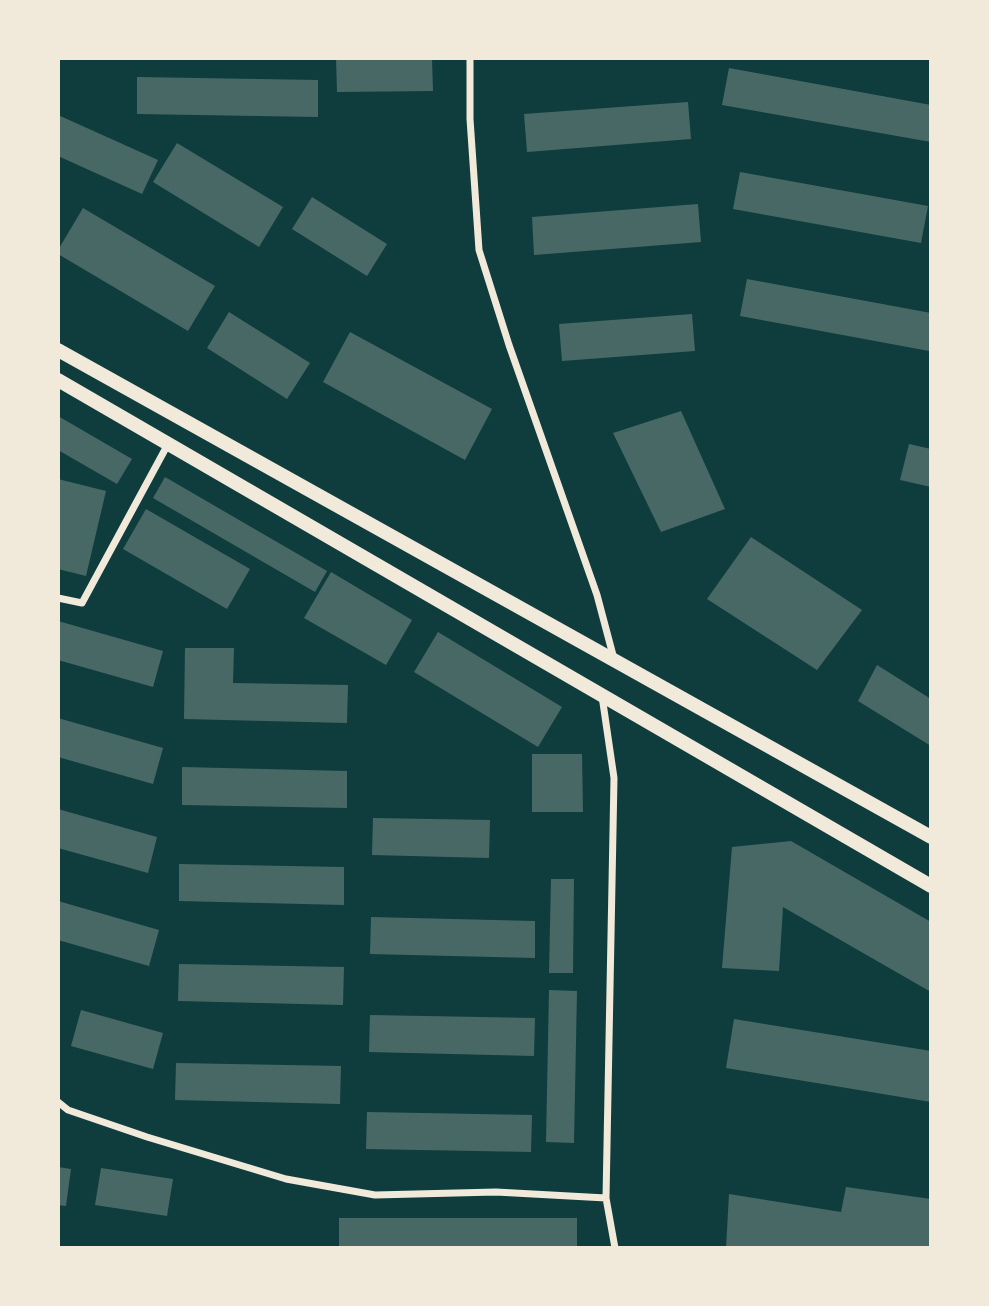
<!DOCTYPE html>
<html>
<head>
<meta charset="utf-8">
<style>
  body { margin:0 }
  #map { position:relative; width:989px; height:1306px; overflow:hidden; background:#0f3d3e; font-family:"Roboto Condensed",sans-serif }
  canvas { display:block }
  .frame { position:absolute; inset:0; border:60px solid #f1e9da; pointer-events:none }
</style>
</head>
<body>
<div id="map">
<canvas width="989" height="1306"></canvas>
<div class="frame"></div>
</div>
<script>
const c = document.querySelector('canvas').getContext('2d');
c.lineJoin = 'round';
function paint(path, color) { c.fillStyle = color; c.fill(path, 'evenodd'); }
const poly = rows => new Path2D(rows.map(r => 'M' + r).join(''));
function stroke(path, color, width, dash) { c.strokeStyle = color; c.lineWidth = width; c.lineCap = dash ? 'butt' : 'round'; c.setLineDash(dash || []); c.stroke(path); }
paint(poly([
  [336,58,432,58,433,91,337,92],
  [729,68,931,105,931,142,722,105],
  [137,77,318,80,318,117,137,114],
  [688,102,691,139,527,152,524,114],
  [58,115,158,160,142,194,58,156],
  [177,143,283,207,259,247,153,182],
  [740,172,928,206,921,243,733,209],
  [312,197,387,244,367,276,292,229],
  [698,204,701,242,534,255,532,217],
  [83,208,215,286,188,331,58,254,58,250],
  [747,279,931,313,929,351,740,316],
  [229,312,310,363,287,399,207,348],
  [692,314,695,351,562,361,559,324],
  [350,332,492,409,465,460,323,382],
  [681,411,725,509,661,532,613,433],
  [58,416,132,459,117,484,58,450],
  [909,444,931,449,931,487,900,480],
  [165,477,327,571,315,592,153,498],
  [58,479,106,491,86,576,58,569],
  [146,509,250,569,227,609,123,549],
  [751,537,862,610,817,670,707,599],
  [331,572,412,620,386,665,304,618],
  [58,621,163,651,153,687,58,660],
  [438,632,562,707,538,747,414,672],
  [185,648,234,648,233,683,348,685,347,723,184,719],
  [877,665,931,699,931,746,858,701],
  [58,718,163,748,153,784,58,757],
  [532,754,582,754,583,812,532,812],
  [182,767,347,771,347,808,182,805],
  [58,809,157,837,148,873,58,848],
  [373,818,490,820,489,858,372,855],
  [791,841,931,922,931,992,783,907,779,971,722,968,732,847],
  [179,864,344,867,344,905,179,901],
  [551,879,574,879,573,973,549,973],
  [58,901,159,930,149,966,58,940],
  [371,917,535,921,535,958,370,954],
  [179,964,344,967,343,1005,178,1001],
  [549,990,577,991,574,1143,546,1142],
  [81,1010,163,1033,153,1069,71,1046],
  [370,1015,535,1018,534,1056,369,1052],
  [734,1019,931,1051,931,1102,726,1068],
  [176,1063,341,1066,340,1104,175,1100],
  [367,1112,532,1115,531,1152,366,1149],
  [58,1167,71,1169,66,1206,58,1205],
  [101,1168,173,1179,167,1216,95,1205],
  [846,1187,931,1199,931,1248,726,1248,729,1194,841,1212],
  [339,1218,577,1218,577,1248,339,1248]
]), '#486865');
stroke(poly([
  [470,58,470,119,479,250,509,345,597,595,614,659],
  [58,598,82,603,168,444],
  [602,696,614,778,606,1198,615,1248],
  [58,1102,68,1110,147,1137,286,1179,375,1195,496,1192,606,1198]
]), '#f1e9da', 7);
stroke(poly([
  [58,350,931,837],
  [58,380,931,886]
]), '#f1e9da', 14);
</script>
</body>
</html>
